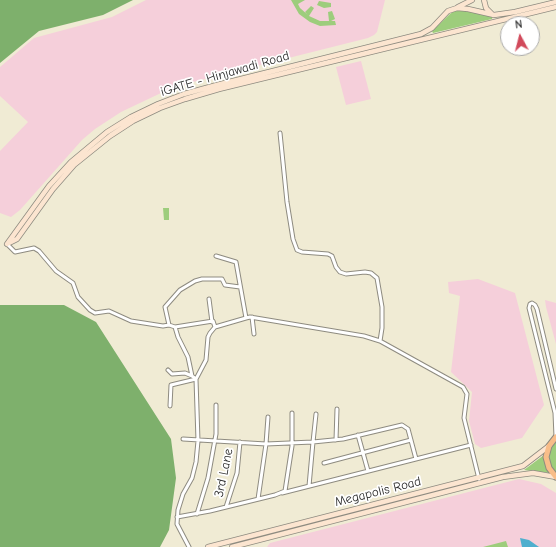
<!DOCTYPE html>
<html>
<head>
<meta charset="utf-8">
<style>
  body { margin:0 }
  #map { position:relative; width:556px; height:547px; overflow:hidden; background:#f0ebd4; font-family:"Comic Neue",sans-serif }
  canvas { display:block }
  .north { position:absolute; left:500px; top:16px; width:40px; height:40px; box-sizing:border-box; background:#fff; border:1px solid #aaa; border-radius:50%; rotate:353deg; font-size:11px; font-weight:700; line-height:16px; text-align:center; color:#2b2b2b }
  .north::after { content:''; display:block; margin:auto; width:14px; height:18px; background:#d1495b; clip-path:polygon(50% 0,100% 100%,50% 72%,0 100%) }
</style>
</head>
<body>
<div id="map">
<canvas width="556" height="547"></canvas>
<div class="north">N</div>
</div>
<script>
const c = document.querySelector('canvas').getContext('2d');
c.lineJoin = 'round';
function paint(path, color) { c.fillStyle = color; c.fill(path, 'evenodd'); }
const poly = rows => new Path2D(rows.map(r => 'M' + r).join(''));
function stroke(path, color, width, dash) { c.strokeStyle = color; c.lineWidth = width; c.lineCap = dash ? 'butt' : 'round'; c.setLineDash(dash || []); c.stroke(path); }
function label(font, color, halo, rows, align = 'center') {
  c.font = font + ' "Comic Neue",sans-serif'; c.lineWidth = 3.5; c.setLineDash([]); c.textBaseline = 'middle'; c.strokeStyle = halo; c.fillStyle = color; for (const [text, x, y, turn = 0] of rows) {
    c.save(); c.translate(x, y); c.rotate((+turn || 0) * Math.PI / 180); c.textAlign = isNaN(turn) ? turn : align; if (halo) c.strokeText(text, 0, 0); c.fillText(text, 0, 0); c.restore();
  }
}
paint(poly([
  [146,0,385,0,377,32,374,35,368,38,189,83,161,93,121,112,95,129,82,140,20,210,11,217,0,213,0,151,28,122,0,96,0,67,34,38,112,17],
  [361,61,371,99,346,105,336,67],
  [478,279,515,293,544,405,522,438,481,448,475,444,469,421,472,392,451,372,460,296,449,293,448,282],
  [545,300,556,303,556,344,546,307],
  [519,479,541,484,556,493,556,547,267,547,270,543]
]), '#f5cfda');
paint(poly([
  [291,0,305,0,298,4,300,8,308,15,305,12,311,6,314,8,309,16,320,21,329,21,328,12,332,11,335,19,331,21,335,21,336,25,320,26,310,22,299,14],
  [319,1,331,3,331,7,324,8,317,5],
  [460,10,467,10,492,17,492,19,433,33,432,31,450,14,454,11],
  [163,208,169,208,169,220,164,220],
  [556,440,556,473,551,467,549,457,551,447],
  [544,455,545,464,549,473,524,470],
  [506,541,508,547,483,547]
]), '#9dcd7c');
paint(poly([
  [0,0,133,0,103,15,39,31,0,63],
  [0,305,64,305,96,322,171,439,176,478,169,530,160,547,0,547]
]), '#7eb06c');
paint(poly([
  [520,538,529,540,539,547,522,547]
]), '#4fafce');
const street = poly([
  [280,133,287,202,293,239,297,250,302,252,328,254,332,256,336,267,340,272,346,274,365,272,371,273,377,278,382,307,382,328,380,341],
  [7,244,15,252,34,248,39,251,56,271,73,283,78,297,90,310,95,313,109,311,131,321,163,326,169,325,175,327,178,337,188,357,192,376,196,379,171,385,170,406],
  [216,256,236,262,246,318],
  [209,299,212,322],
  [252,317,254,334],
  [169,325,165,307,180,290,195,281,202,279,222,279,225,285,240,287],
  [175,327,213,321,215,327],
  [168,370,172,374,185,373,192,376],
  [358,435,368,471],
  [556,437,555,413,529,308,530,304,532,303,535,305,537,309,556,389],
  [183,439,266,444,313,442,316,414],
  [336,440,337,409],
  [324,463,411,440],
  [309,486,313,442,343,439,402,425,408,429,416,459],
  [282,493,471,445],
  [258,499,266,444,268,417],
  [226,507,237,473,240,442],
  [197,514,208,478,216,434,216,405],
  [177,517,210,511,275,495,285,491,292,446,292,413],
  [189,547,177,524,178,510,183,494,192,478,196,462,198,441,196,379,206,360,208,337,210,333,215,327,246,318,250,317,364,336,380,341,463,387,467,394,464,418,479,479]
]);
const secondary = poly([
  [484,0,486,8,493,15],
  [458,7,472,0],
  [9,243,17,239,53,189,74,165,110,136,133,121,160,108,185,99,219,89,556,7],
  [7,244,49,186,71,162,107,132,131,117,158,104,184,94,217,85,421,34,432,28,448,11,457,8,468,9,494,15,515,12,556,2],
  [208,547,523,466,549,446],
  [232,547,503,477,533,473,556,477]
]);
const primary = poly([
  [556,437,549,446,546,457,549,468,556,477]
]);
stroke(street, '#8e8b80', 5);
stroke(secondary, '#8e8b80', 6);
stroke(primary, '#8e8b80', 7);
stroke(street, '#fff', 3);
stroke(secondary, '#fce5d0', 4.5);
stroke(primary, '#f8bd89', 5);
label('13px', '#2b2b2b', '#fff', [
  ["iGATE - Hinjawadi Road",225,74,-16],
  ["3rd Lane",224,473,-78],
  ["Megapolis Road",378,492,-14]
]);
</script>
</body>
</html>
